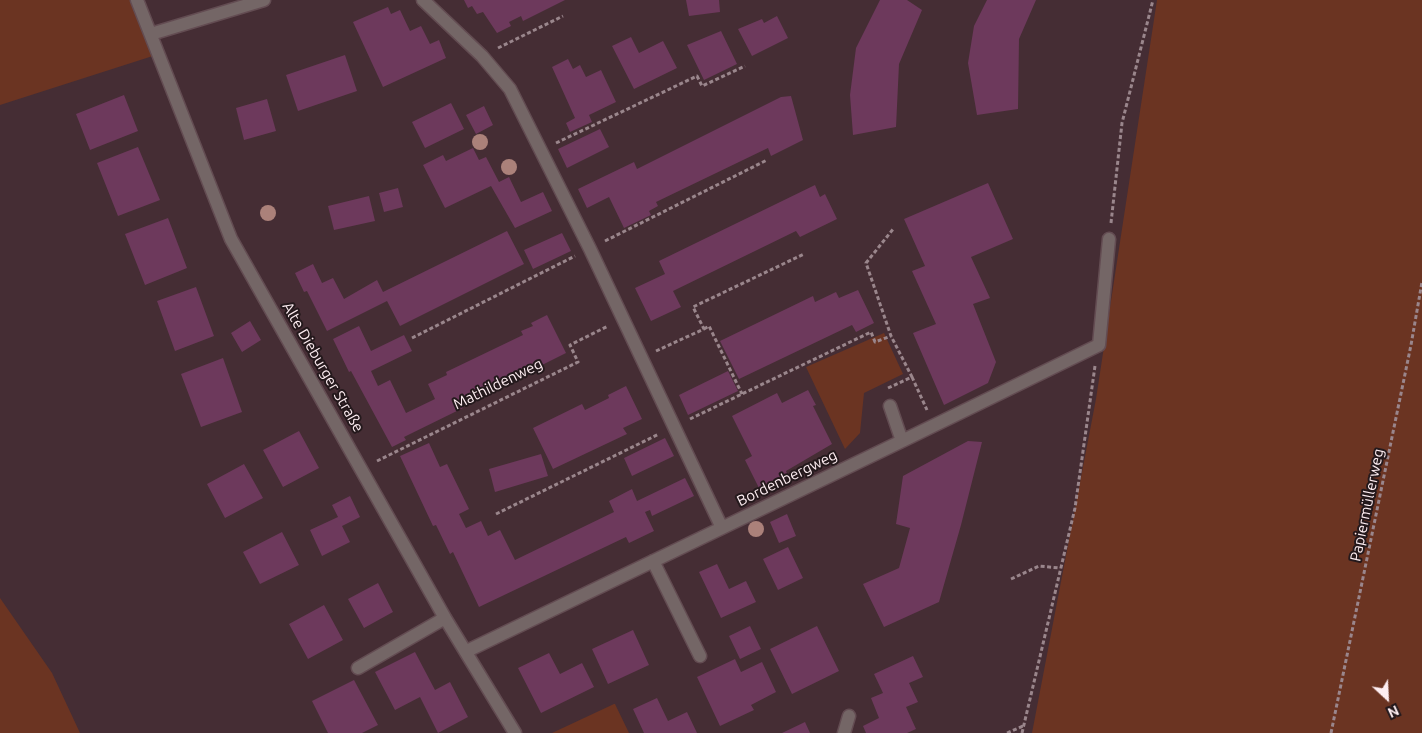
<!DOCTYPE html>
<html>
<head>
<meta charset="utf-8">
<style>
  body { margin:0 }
  #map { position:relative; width:1422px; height:733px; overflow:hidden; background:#452d34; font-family:Ubuntu,sans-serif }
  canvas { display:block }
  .north { position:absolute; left:1362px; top:673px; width:50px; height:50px; -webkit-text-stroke:4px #24191c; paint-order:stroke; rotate:155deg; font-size:14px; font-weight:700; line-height:20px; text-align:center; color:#feeef2 }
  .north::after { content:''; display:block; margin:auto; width:18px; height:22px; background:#feeef2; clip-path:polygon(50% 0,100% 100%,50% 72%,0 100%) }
</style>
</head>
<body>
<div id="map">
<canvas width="1422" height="733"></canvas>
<div class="north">N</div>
</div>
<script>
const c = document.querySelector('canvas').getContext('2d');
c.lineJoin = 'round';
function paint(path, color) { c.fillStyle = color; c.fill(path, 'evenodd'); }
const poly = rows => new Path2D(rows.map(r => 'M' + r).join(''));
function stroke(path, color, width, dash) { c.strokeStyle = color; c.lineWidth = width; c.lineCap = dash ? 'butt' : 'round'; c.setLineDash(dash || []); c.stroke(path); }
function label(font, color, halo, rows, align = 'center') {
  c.font = font + ' Ubuntu,sans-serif'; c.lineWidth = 4; c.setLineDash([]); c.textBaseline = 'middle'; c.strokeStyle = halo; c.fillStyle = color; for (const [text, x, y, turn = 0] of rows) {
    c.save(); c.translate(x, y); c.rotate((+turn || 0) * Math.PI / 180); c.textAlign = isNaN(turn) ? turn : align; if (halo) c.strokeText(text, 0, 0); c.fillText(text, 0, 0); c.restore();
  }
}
paint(poly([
  [0,0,137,0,159,54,0,105],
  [1157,0,1422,0,1422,733,1032,733,1096,399],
  [884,333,903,374,864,393,860,433,845,449,806,367],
  [0,598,52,673,80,733,0,733],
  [615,704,629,733,552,733,614,704]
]), '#6b3422');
paint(poly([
  [464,0,565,0,523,21,521,16,509,22,511,26,497,33,483,12,477,14,472,6,468,8],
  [686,0,719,0,720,12,689,16],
  [880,0,907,0,922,10,899,64,896,127,853,135,850,95,856,48],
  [987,0,1036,0,1019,39,1018,109,977,115,968,63,974,26],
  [388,7,391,14,400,10,410,31,421,26,430,44,439,40,446,58,383,87,353,22],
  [777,16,788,38,752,56,738,29,762,19,764,23],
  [721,31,737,64,704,80,687,45],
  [631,37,639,53,663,41,677,68,634,89,612,46],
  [345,55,357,91,298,111,286,75],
  [568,59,573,69,580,65,586,77,601,70,616,102,589,115,592,122,570,132,566,123,575,118,552,67],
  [124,95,138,131,90,150,76,114],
  [791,96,803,140,771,156,768,148,656,202,658,206,649,211,651,215,624,228,609,197,587,208,578,189,634,162,637,169,781,97],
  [267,99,276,131,244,140,236,108],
  [451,103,464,129,425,148,412,122],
  [484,106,493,125,476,134,466,115],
  [600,129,609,147,567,168,558,149],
  [138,147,160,200,118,216,97,163],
  [473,148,479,160,486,157,499,182,509,177,521,202,543,192,552,211,515,228,491,186,445,208,423,165,443,155,446,161],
  [988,183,1013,239,971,257,990,298,973,304,996,362,988,383,944,405,913,333,936,324,912,271,925,266,904,219],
  [815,185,820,197,825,194,837,219,800,237,796,231,673,291,681,307,651,321,635,288,665,274,659,261],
  [398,188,403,207,384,212,379,193],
  [369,196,375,221,334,230,328,206],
  [168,218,187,268,145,285,125,234],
  [507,231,524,264,400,326,387,301,327,331,307,291,304,292,295,273,313,264,322,283,333,278,344,299,377,280,383,292],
  [562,233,571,251,533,269,524,250],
  [196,287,214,336,175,351,157,301],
  [858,290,874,323,856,332,852,325,739,379,720,341,813,296,815,302,836,292,839,298],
  [547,315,566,353,462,405,463,408,404,437,406,440,392,447,351,371,349,372,333,339,359,326,371,351,404,335,412,351,371,371,378,386,390,380,406,413,435,399,428,384,447,375,446,372,523,335,521,331,533,326,531,323],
  [250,321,261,340,242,352,231,333],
  [223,358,242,412,201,427,181,374],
  [728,371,738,391,688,415,679,395],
  [626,386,642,419,623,428,627,434,553,469,533,428,582,404,585,410,609,398,608,395],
  [808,390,816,405,813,406,832,444,786,471,788,476,760,490,745,460,752,456,732,416,777,393,782,403],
  [299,431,319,468,283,487,263,450],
  [665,438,674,456,632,476,624,458],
  [968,441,982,442,961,525,939,602,884,627,863,584,899,568,910,528,896,524,903,476],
  [429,443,440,467,447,464,469,509,459,514,466,528,481,521,488,536,500,530,515,560,614,512,609,501,632,489,637,501,685,478,694,496,652,516,650,510,645,512,654,531,629,543,626,537,479,607,453,552,450,554,436,525,433,526,400,456],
  [541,454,548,476,495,492,489,469],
  [244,464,263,498,225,518,207,484],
  [350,496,360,517,342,526,350,542,322,556,310,530,338,517,332,505],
  [787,514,796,536,779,543,770,522],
  [282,532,299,565,260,584,243,552],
  [788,547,803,578,778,590,763,559],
  [717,564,729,589,746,581,756,602,721,618,699,572],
  [378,583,393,612,364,628,348,599],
  [324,605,343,640,308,659,289,624],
  [750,626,761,649,740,659,729,636],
  [817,626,839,671,792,694,770,649],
  [633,630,649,665,608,684,592,649],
  [415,652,435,690,450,682,468,717,438,733,420,697,395,710,375,672],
  [549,653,560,674,582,663,594,687,541,713,518,668],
  [913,656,923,677,909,683,918,702,906,707,916,729,907,733,866,733,863,726,879,718,871,698,883,693,874,674],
  [735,659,741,672,762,662,776,692,751,705,754,710,720,726,697,677],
  [354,680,378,725,362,733,328,733,312,701],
  [657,698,668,721,687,712,697,733,644,733,633,709],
  [805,722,810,733,782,733]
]), '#6d395c');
const minor = poly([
  [137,0,231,239,445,618,515,733],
  [423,0,482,56,510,89,590,249,722,528],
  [151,34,264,0],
  [902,441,1099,345,1109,239],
  [653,561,700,656],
  [467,651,902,441,890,406],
  [358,668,445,618],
  [844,733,849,716]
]);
stroke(minor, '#634c52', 15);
stroke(poly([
  [498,48,563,16],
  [556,143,697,76,702,86,745,66],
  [1111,223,1122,123,1153,0],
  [605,241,767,160],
  [704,329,709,326,742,394],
  [412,338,575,256],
  [656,351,704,329,693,307,804,254],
  [912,377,927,410],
  [888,388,912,377,891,336,866,263,894,228],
  [690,419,871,332,875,342,891,336],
  [377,461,578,362,570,345,608,326],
  [496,514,659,434],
  [1011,579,1039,566,1060,568],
  [1007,733,1023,726],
  [1022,733,1075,508,1095,366],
  [1331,733,1411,345,1422,282]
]), '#9a868c', 3, [4, 2.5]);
stroke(minor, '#746666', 12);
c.fillStyle = '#ab817a';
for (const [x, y] of [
  [480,142],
  [509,167],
  [268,213],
  [756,529]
]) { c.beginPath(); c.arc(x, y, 8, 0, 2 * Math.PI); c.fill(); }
label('15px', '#feeef2', '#24191c', [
  ["Alte Dieburger Straße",323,367,60],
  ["Mathildenweg",498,384,-26],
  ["Bordenbergweg",787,478,-26],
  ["Papiermüllerweg",1367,505,-78]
]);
</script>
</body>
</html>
